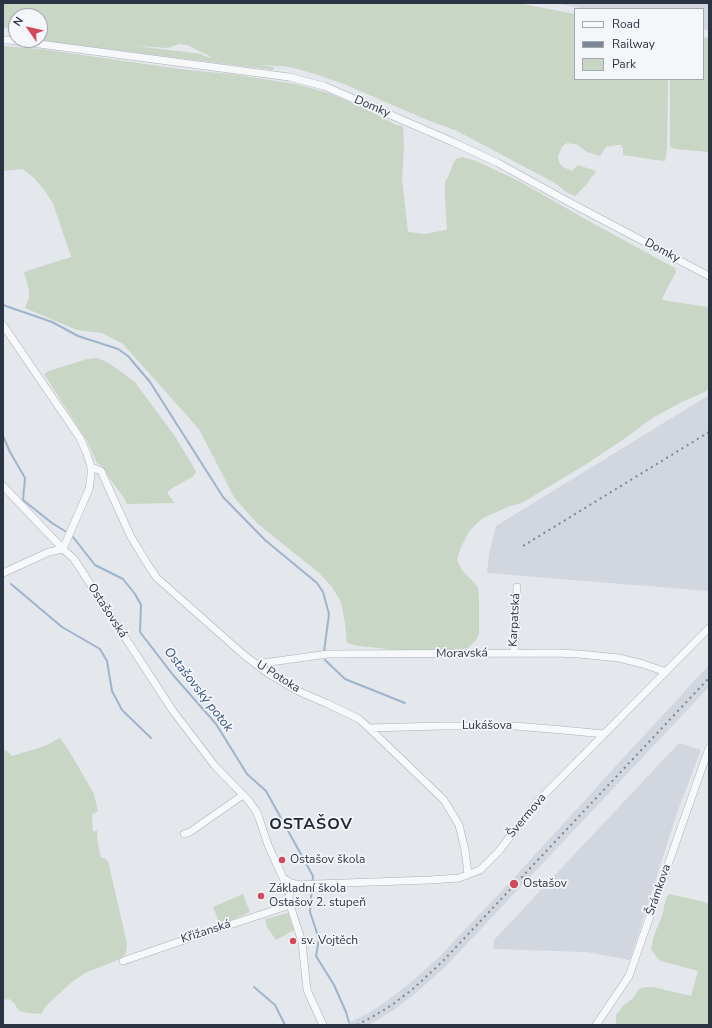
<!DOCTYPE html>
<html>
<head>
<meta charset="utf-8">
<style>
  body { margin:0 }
  #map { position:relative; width:712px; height:1028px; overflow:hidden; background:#e4e7ec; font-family:"Nunito Sans",sans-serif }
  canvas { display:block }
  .frame { position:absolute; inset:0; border:4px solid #2b3445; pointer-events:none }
  .legend { position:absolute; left:574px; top:8px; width:130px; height:72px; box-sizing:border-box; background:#f4f6f9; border:1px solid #a4a8b1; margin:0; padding:5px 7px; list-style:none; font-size:12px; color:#2b3445 }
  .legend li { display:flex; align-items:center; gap:8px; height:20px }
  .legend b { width:20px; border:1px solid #a4a8b1 }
  .north { position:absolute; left:8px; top:8px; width:40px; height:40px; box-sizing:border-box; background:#f4f6f9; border:1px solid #a4a8b1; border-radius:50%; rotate:304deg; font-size:11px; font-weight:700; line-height:16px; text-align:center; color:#2b3445 }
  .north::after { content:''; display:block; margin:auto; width:14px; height:18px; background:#d1495b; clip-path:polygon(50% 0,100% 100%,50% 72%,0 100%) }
</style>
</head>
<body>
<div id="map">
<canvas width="712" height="1028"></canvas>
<div class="frame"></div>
<ul class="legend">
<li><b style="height:5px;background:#f7f8fa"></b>Road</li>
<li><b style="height:5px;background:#7d8696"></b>Railway</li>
<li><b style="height:11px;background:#c9d6c5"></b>Park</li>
</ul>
<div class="north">N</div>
</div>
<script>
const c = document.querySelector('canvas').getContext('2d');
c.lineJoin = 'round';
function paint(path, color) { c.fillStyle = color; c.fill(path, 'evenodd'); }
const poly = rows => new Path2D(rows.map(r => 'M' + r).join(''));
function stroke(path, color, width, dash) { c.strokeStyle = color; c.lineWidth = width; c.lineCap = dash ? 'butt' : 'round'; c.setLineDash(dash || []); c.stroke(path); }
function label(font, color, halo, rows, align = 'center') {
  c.font = font + ' "Nunito Sans",sans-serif'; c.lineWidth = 3.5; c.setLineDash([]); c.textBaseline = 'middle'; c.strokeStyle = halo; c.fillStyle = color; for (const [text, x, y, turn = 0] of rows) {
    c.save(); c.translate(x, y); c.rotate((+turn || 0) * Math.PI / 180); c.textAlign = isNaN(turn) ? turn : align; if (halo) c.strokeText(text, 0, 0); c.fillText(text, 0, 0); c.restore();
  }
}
paint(poly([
  [552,3,709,3,709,31,703,29,703,9,588,9],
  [709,395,709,591,487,573,489,553,496,526],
  [709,665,709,687,446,966,417,992,395,1009,374,1022,369,1025,344,1025,369,1013,388,1000,410,983,438,958,510,882,626,755],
  [679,743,701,750,678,810,630,960,587,952,493,949,494,940]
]), '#d2d6de');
paint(poly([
  [3,3,518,3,575,14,575,79,668,79,667,150,665,161,655,160,623,155,623,148,621,145,617,145,606,147,600,156,587,152,578,145,567,143,562,147,558,156,559,162,563,167,572,171,578,165,596,171,586,185,575,196,566,192,555,183,457,131,427,120,344,84,315,74,294,68,283,66,259,65,274,67,273,70,36,40,40,40,40,16,16,16,16,30,3,27],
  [180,44,187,45,213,58,204,56,202,54,135,46,167,48],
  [703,37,709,38,709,152,675,149,670,147,670,79,703,79],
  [3,46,41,49,187,70,231,74,295,84,311,88,331,94,372,112,396,125,403,126,404,146,402,179,408,232,426,234,435,232,446,230,447,229,445,199,445,182,448,177,453,164,456,159,462,157,476,161,519,181,587,220,675,268,676,272,669,285,662,299,667,301,709,307,709,390,680,403,654,417,624,439,588,463,522,503,510,506,483,518,470,530,461,547,457,560,462,570,478,587,479,598,479,634,476,640,468,648,463,649,398,650,359,646,347,643,345,623,341,602,332,587,319,573,258,524,245,510,234,497,199,429,123,344,102,333,77,330,25,308,29,298,29,290,24,272,71,257,71,256,53,204,45,191,35,179,23,169,3,171],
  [97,358,107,362,134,381,174,435,190,461,196,472,194,475,192,477,174,487,167,492,174,503,127,504,124,498,112,482,103,467,97,463,87,441,44,374,49,371,87,359],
  [60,738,68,749,94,794,98,811,92,814,93,832,97,830,98,844,101,858,104,858,108,861,127,943,126,953,120,959,85,973,72,982,46,1006,41,1014,30,1013,19,1011,14,1003,9,999,3,1000,3,751,6,750,12,756,45,746],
  [243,894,250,912,220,925,213,907],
  [669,894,701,901,709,904,709,1025,616,1025,616,1015,623,1006,633,998,639,989,646,987,653,987,691,996,698,971,661,961,658,959,651,949,654,935,662,916,666,898],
  [288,913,294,930,276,940,267,927,265,919]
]), '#c9d6c5');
stroke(poly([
  [3,305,52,322,78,336,118,349,128,356,150,382,223,497,265,540,317,583,323,592,329,614,324,652],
  [3,436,10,452,25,478,23,500,52,523,65,531],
  [73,537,95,565,123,579,135,594,141,605,140,632,173,675,216,724,247,774,266,791,313,876,310,912,319,939,316,956,334,985,346,1012,349,1022],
  [11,584,62,627,100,649,107,661,112,691,122,710,151,738],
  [325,660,345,679,405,703],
  [254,987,275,1005,285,1025]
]), '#9fb4cc', 2);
const minor = poly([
  [3,40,9,40,289,77,324,86,453,142,498,163,567,201,709,276],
  [3,325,80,438,87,454,91,467,91,475,89,489,63,549],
  [91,467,101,471,131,537,148,565,157,578,244,655,269,674,298,691,328,704,359,719,369,728,444,800,459,825,465,850,468,874],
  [3,486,63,549,74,559,173,711,215,766,249,801,256,811,259,818,268,845,279,869,283,878,291,883,300,885,316,884,430,880,459,878,480,870,499,851,538,801,709,628],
  [3,573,49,552,63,549],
  [514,653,517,587],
  [256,664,328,654,555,653,579,654,619,658,643,664,666,672],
  [369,728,441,726,514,726,563,730,604,734],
  [184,834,190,832,243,795],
  [291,883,289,897,290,905,302,942,307,990,323,1025],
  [123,961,190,938,290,905],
  [596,1025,629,976,709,748]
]);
stroke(minor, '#a9aeb7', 8);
stroke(minor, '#f7f8fa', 7);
stroke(poly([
  [523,546,709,432],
  [357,1025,372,1017,392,1005,414,988,442,962,709,678]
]), '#7d8696', 2, [2, 4]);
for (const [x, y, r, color] of [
  [282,860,4,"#d1495b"],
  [514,884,5,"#d1495b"],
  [261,896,4,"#d1495b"],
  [293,941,4,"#d1495b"]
]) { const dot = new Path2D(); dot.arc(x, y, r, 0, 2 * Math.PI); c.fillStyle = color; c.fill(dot); stroke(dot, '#f4f6f9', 1.5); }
label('12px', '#2b3445', '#f4f6f9', [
  ["Domky",372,107,23],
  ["Domky",662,251,28],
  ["Ostašovská",107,611,57],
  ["Karpatská",515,620,-87],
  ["Moravská",462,654,-1],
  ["U Potoka",278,677,32],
  ["Lukášova",487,726],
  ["Švermova",527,816,-50],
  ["Šrámkova",659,890,-71],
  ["Křižanská",206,932,-18]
]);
label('12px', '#2b3445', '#f4f6f9', [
  ["Ostašov škola",290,860],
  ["Ostašov",523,884],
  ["Základní škola",269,889],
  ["Ostašov 2. stupeň",269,903],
  ["sv. Vojtěch",301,941]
], 'left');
label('italic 13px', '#34527a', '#f4f6f9', [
  ["Ostašovský potok",198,690,52]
]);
c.letterSpacing = '1px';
label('bold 16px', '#1d2536', '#f4f6f9', [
  ["OSTAŠOV",311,825]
]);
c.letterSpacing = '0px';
</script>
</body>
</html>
